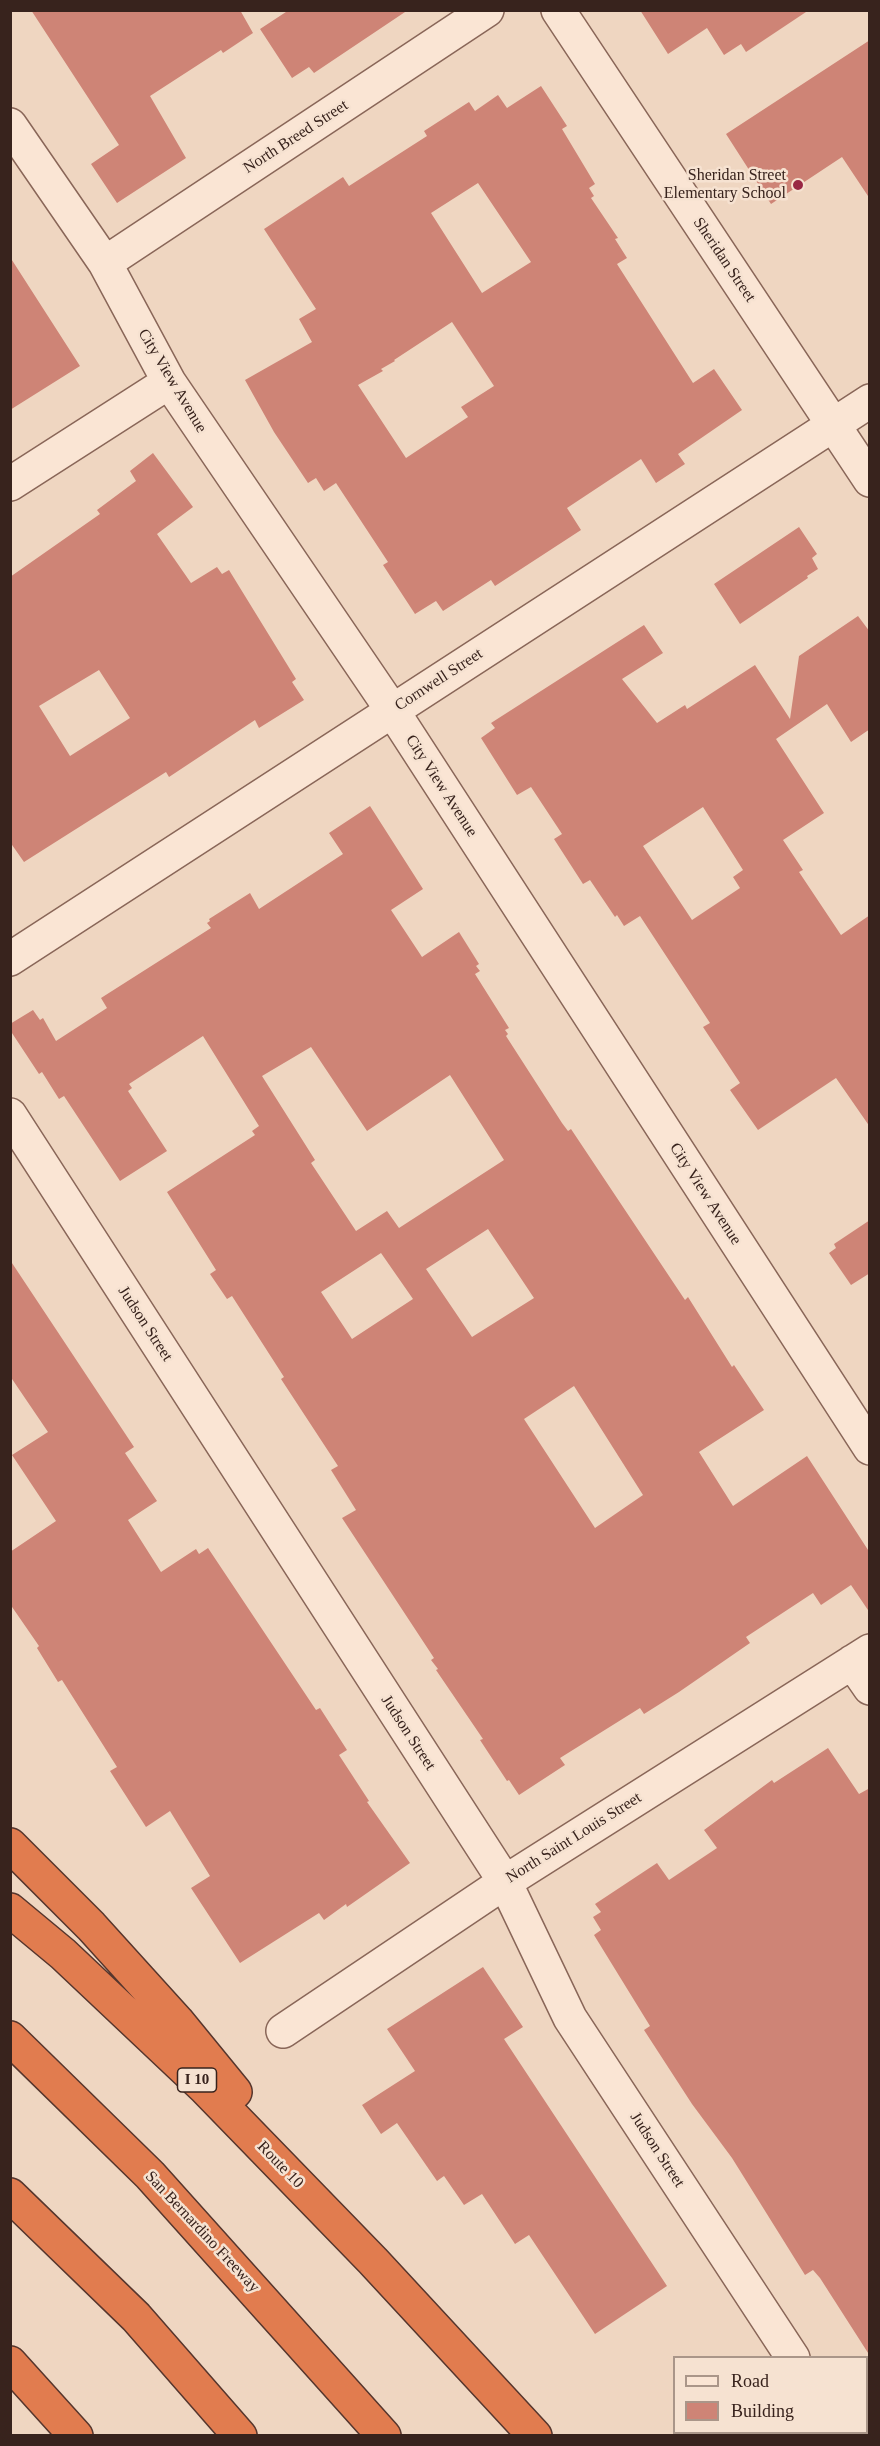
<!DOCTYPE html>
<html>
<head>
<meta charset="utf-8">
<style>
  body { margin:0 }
  #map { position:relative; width:880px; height:2446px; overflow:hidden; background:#efd6c1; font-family:Georgia,serif }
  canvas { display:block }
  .frame { position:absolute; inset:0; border:12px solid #38231d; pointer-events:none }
  .legend { position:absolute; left:673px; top:2356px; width:195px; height:78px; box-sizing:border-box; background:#f6e2d1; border:2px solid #aa9689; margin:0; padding:8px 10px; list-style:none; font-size:18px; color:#38231d }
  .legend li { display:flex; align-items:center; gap:12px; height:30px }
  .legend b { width:30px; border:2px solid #aa9689 }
</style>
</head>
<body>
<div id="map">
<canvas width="880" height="2446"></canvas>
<div class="frame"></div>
<ul class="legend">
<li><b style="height:8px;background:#fae5d4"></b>Road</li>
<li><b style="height:16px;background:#ce8476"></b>Building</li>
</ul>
</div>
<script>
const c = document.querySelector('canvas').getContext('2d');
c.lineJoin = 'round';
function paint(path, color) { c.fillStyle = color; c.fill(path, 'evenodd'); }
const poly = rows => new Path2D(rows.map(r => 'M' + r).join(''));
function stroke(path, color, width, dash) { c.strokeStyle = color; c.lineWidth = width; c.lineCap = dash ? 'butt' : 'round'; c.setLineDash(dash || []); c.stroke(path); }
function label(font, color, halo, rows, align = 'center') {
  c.font = font + ' Georgia,serif'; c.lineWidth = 5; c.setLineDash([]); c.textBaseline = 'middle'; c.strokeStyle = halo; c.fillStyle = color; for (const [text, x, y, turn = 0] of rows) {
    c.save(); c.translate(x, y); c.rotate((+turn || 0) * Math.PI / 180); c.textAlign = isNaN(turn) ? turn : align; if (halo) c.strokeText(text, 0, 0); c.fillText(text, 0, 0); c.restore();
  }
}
paint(poly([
  [31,10,240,10,253,33,223,53,221,50,150,96,186,158,117,203,91,164,119,145],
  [289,10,408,10,314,73,309,67,292,78,260,29],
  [640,10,809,10,746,52,741,44,724,55,707,28,668,54],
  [870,40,870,199,842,157,771,204,726,134],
  [541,86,567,126,562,129,595,184,589,188,594,196,591,198,618,238,615,239,627,258,617,264,693,383,714,369,742,410,678,454,685,464,656,483,641,459,567,508,581,530,495,586,491,580,443,611,436,601,415,614,383,565,388,562,336,483,324,491,316,478,308,483,274,432,245,380,312,342,299,319,316,309,264,229,343,177,349,186,427,136,424,131,469,102,475,111,498,95,507,108],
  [478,183,531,262,482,293,431,213],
  [452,322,494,386,461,407,468,417,406,458,358,385,383,371,381,369,395,361,394,360],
  [10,257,80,366,10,410],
  [153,453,193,507,157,534,191,583,217,567,222,574,229,570,296,679,292,682,304,700,259,728,255,720,169,777,166,772,24,862,10,842,10,577,100,514,97,510,136,481,130,471],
  [99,670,130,718,70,756,39,706],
  [799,527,817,554,812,558,818,569,807,576,808,578,740,624,714,584],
  [858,616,870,632,870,729,851,742,827,704,776,739,824,813,783,840,803,870,799,872,841,935,870,915,870,1127,836,1078,758,1130,730,1090,740,1083,703,1027,710,1023,640,916,624,926,617,915,615,917,590,880,583,884,554,839,562,834,531,787,517,795,481,738,495,728,491,723,644,625,663,653,622,679,657,723,685,705,687,709,755,665,790,719,799,656],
  [703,807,743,870,733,877,740,888,692,920,643,846],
  [370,806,423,889,391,910,422,957,459,932,479,964,476,966,480,971,475,974,509,1028,505,1030,508,1034,506,1036,562,1123,568,1131,571,1129,685,1300,688,1297,732,1367,734,1365,764,1410,699,1452,733,1506,807,1456,870,1553,870,1613,851,1585,821,1605,813,1593,746,1637,750,1643,679,1692,644,1714,640,1708,560,1758,565,1765,519,1795,509,1780,507,1781,480,1740,483,1739,436,1670,438,1669,431,1660,434,1658,342,1518,356,1510,331,1470,338,1466,281,1379,284,1377,232,1296,227,1299,210,1274,216,1270,167,1192,255,1135,252,1131,259,1126,203,1036,129,1084,132,1088,128,1091,167,1151,120,1181,64,1096,59,1099,42,1072,39,1074,10,1030,10,1024,33,1010,40,1020,43,1018,56,1041,107,1008,101,998,211,928,207,923,210,921,209,919,250,893,259,909,343,854,329,833],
  [311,1047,367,1131,450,1075,504,1160,399,1228,387,1211,356,1231,311,1163,315,1160,262,1076],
  [488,1229,534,1298,472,1337,426,1269],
  [381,1253,413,1299,352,1339,321,1292],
  [574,1386,643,1495,595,1528,524,1419],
  [870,1220,870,1273,851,1285,829,1253,836,1248,834,1244],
  [10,1260,134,1447,125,1453,157,1501,128,1520,161,1572,196,1549,199,1554,208,1548,316,1710,320,1708,347,1750,339,1755,369,1801,367,1802,410,1863,347,1907,346,1904,324,1920,319,1913,240,1963,191,1888,210,1876,170,1811,146,1827,110,1771,117,1767,62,1680,58,1682,37,1648,39,1646,10,1604,10,1552,56,1521,12,1455,48,1432,10,1376],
  [828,1748,859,1794,870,1788,870,2356,820,2278,813,2270,805,2275,732,2158,692,2104,644,2030,650,2026,594,1935,601,1930,593,1917,601,1912,595,1904,657,1863,669,1880,717,1848,704,1830,772,1780,774,1783],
  [483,1967,523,2027,504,2039,667,2286,595,2334,529,2235,515,2244,482,2194,464,2205,444,2176,437,2181,397,2123,381,2134,362,2105,415,2071,387,2029]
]), '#ce8476');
const street = poly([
  [558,10,870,480],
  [10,125,105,263,169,382,392,710,870,1448],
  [105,263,487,10],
  [10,484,169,382],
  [10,959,870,401],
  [10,1115,505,1882,570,2018,793,2358],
  [852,1662,870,1688],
  [283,2031,505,1882,870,1651],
  [842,2432,844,2436]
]);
const highway = poly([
  [10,1845,91,1926,177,2021,235,2092],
  [10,1910,63,1954,205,2088,373,2261,535,2436],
  [10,2038,150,2175,384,2436],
  [10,2195,136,2317,240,2436],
  [10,2363,76,2436]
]);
stroke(street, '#896658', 36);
stroke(highway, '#56362d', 36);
stroke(street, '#fae5d4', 33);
stroke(highway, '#e17c4f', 33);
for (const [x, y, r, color] of [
  [798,185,6,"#992744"]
]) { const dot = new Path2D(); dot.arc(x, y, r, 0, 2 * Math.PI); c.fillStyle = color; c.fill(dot); stroke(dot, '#f6e2d1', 2); }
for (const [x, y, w] of [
  [197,2080,39]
]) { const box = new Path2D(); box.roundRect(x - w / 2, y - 12, w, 24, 4.5); c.fillStyle = '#f6e2d1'; c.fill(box); stroke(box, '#38231d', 1.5); }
label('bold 15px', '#38231d', null, [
  ["I 10",197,2080]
]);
label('16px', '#38231d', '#f6e2d1', [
  ["North Breed Street",296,137,-33],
  ["Sheridan Street",724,260,56],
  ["City View Avenue",172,381,59],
  ["Cornwell Street",439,680,-33],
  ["City View Avenue",441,786,57],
  ["City View Avenue",705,1194,57],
  ["Judson Street",145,1324,57],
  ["Judson Street",408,1733,57],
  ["North Saint Louis Street",574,1838,-32],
  ["Judson Street",657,2150,57],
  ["Route 10",280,2165,46],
  ["San Bernardino Freeway",202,2232,47]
]);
label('16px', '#38231d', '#f6e2d1', [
  ["Sheridan Street",786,176],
  ["Elementary School",786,194]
], 'right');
</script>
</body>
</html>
